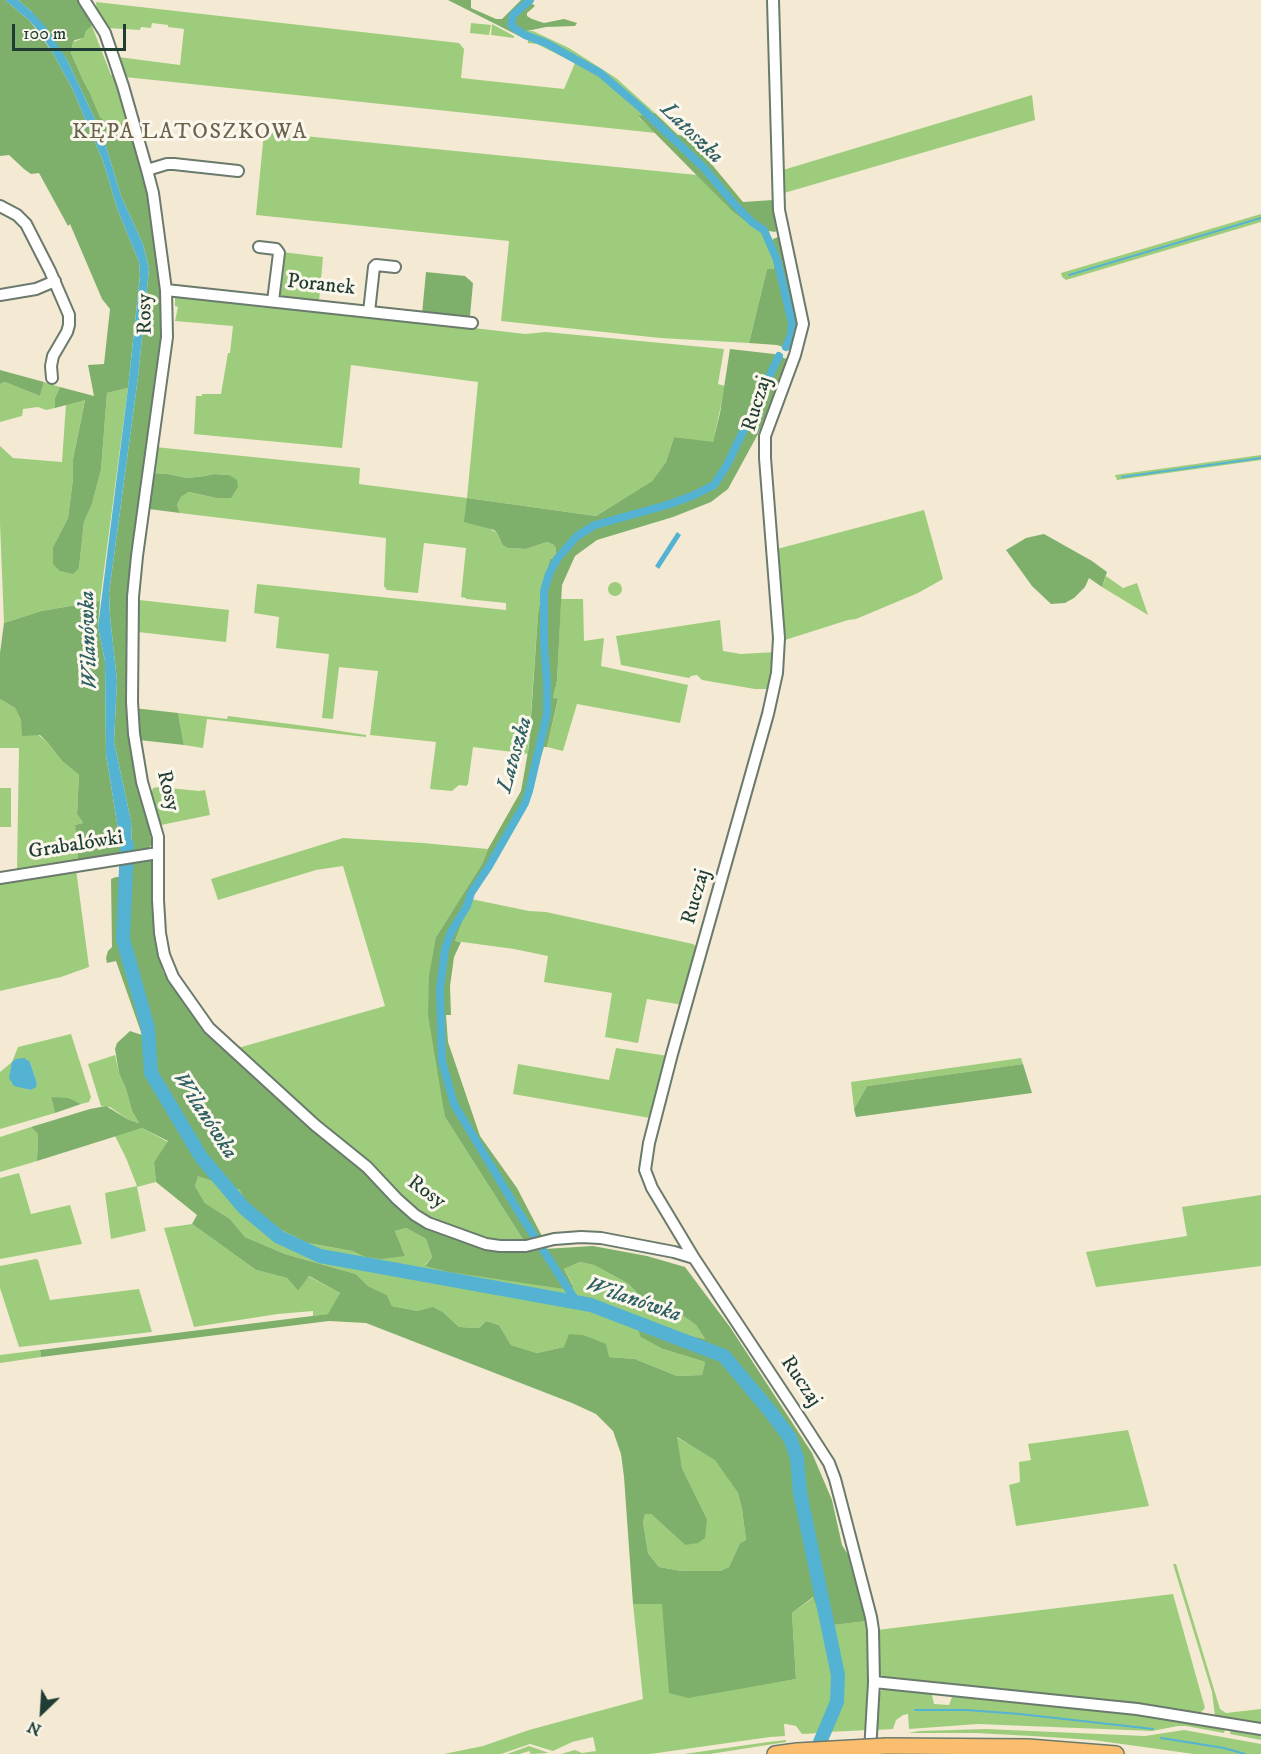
<!DOCTYPE html>
<html>
<head>
<meta charset="utf-8">
<style>
  body { margin:0 }
  #map { position:relative; width:1261px; height:1754px; overflow:hidden; background:#f4ead3; font-family:"IM FELL DW Pica",serif }
  canvas { display:block }
  .north { position:absolute; left:12px; top:1682px; width:60px; height:60px; -webkit-text-stroke:4px #fbf7ec; paint-order:stroke; rotate:205deg; font-size:16px; font-weight:700; line-height:24px; text-align:center; color:#1f3d34 }
  .north::after { content:''; display:block; margin:auto; width:21px; height:27px; background:#1f3d34; clip-path:polygon(50% 0,100% 100%,50% 72%,0 100%) }
  .scale { position:absolute; left:12px; top:24px; width:114px; height:27px; box-sizing:border-box; border:3px solid #1f3d34; border-top:0; padding-left:8px; font-size:18px; line-height:21px; white-space:nowrap; color:#1f3d34; -webkit-text-stroke:4px #fbf7ec; paint-order:stroke }
</style>
</head>
<body>
<div id="map">
<canvas width="1261" height="1754"></canvas>
<div class="north">N</div>
<div class="scale">100 m</div>
</div>
<script>
const c = document.querySelector('canvas').getContext('2d');
c.lineJoin = 'round';
function paint(path, color) { c.fillStyle = color; c.fill(path, 'evenodd'); }
const poly = rows => new Path2D(rows.map(r => 'M' + r).join(''));
function stroke(path, color, width, dash) { c.strokeStyle = color; c.lineWidth = width; c.lineCap = dash ? 'butt' : 'round'; c.setLineDash(dash || []); c.stroke(path); }
function label(font, color, halo, rows, align = 'center') {
  c.font = font + ' "IM FELL DW Pica",serif'; c.lineWidth = 6; c.setLineDash([]); c.textBaseline = 'middle'; c.strokeStyle = halo; c.fillStyle = color; for (const [text, x, y, turn = 0] of rows) {
    c.save(); c.translate(x, y); c.rotate((+turn || 0) * Math.PI / 180); c.textAlign = isNaN(turn) ? turn : align; if (halo) c.strokeText(text, 0, 0); c.fillText(text, 0, 0); c.restore();
  }
}
paint(poly([
  [96,2,459,43,464,49,461,78,564,89,575,63,537,44,528,43,528,40,521,37,527,31,533,31,569,48,616,78,655,113,638,117,656,133,125,77,118,57,180,65,184,29,168,27,168,25,152,23,151,28,141,27,140,30,107,28,97,11],
  [471,23,491,25,489,35,470,33],
  [492,24,514,36,514,38,491,35],
  [92,26,111,75,115,76,128,120,119,124,108,123,100,117,90,93,83,80,71,53,73,42,84,38,86,31],
  [1032,95,1035,120,784,193,783,170],
  [264,132,697,175,733,212,762,234,772,252,774,270,767,269,749,343,660,338,501,321,509,241,256,215],
  [1261,214,1261,222,1066,280,1062,277,1061,273],
  [282,252,323,257,319,302,283,298,280,294,277,287],
  [175,293,525,334,546,332,724,349,718,384,725,386,713,443,674,437,666,462,652,481,596,516,467,498,485,526,497,533,500,539,508,548,526,549,547,542,554,545,556,549,555,559,550,559,542,589,538,614,528,754,473,747,468,784,466,786,459,785,452,791,430,789,436,742,370,735,378,671,339,667,333,719,322,718,329,654,276,648,279,617,254,613,257,584,506,610,506,603,466,599,466,598,461,597,466,548,424,543,418,593,387,590,384,586,386,538,180,513,177,505,181,497,189,492,216,498,229,475,214,474,205,476,187,478,168,474,153,473,155,447,360,468,359,484,467,498,478,382,351,365,342,448,194,434,196,396,202,396,202,394,221,394,228,353,230,353,233,326,175,321,178,307,175,306],
  [5,382,40,396,44,382,60,387,55,398,55,408,46,410,38,407,23,409,22,416,0,422,0,384],
  [128,388,100,601,41,611,4,623,0,523,0,446,13,458,62,462,66,404,85,399,73,459,73,479,68,518,53,547,79,568,84,522,92,504,101,470,107,393],
  [1261,455,1261,460,1117,480,1115,475],
  [924,510,943,579,918,593,856,619,848,620,785,640,777,549],
  [1106,576,1123,588,1137,583,1148,615,1102,587],
  '608 589a7 7 0 1 1 14 0a7 7 0 1 1-14 0Z',
  [561,599,583,599,584,641,604,638,601,666,688,685,680,723,577,704,563,751,547,747,558,700,553,698,557,681],
  [139,600,229,610,226,642,138,632],
  [720,620,723,651,741,654,776,652,773,682,767,689,755,689,702,680,697,675,691,676,689,678,621,665,616,636],
  [0,699,15,708,21,720,48,743,62,761,79,775,77,814,83,823,75,825,78,861,17,870,19,748,0,748],
  [178,713,227,719,228,716,321,728,366,735,366,737,207,719,203,748,184,745],
  [159,787,199,791,205,790,210,815,161,825,151,794,153,788],
  [0,788,11,788,11,827,0,827],
  [343,838,423,843,488,849,482,864,436,937,445,1117,524,1241,505,1242,483,1239,429,1219,418,1213,238,1048,385,1006,343,866,316,870,218,900,211,879],
  [76,869,89,967,61,977,0,991,0,881],
  [471,899,529,911,546,912,693,944,698,948,683,1005,647,999,638,1043,605,1037,612,993,544,982,548,956,514,949,455,941],
  [71,1034,91,1097,89,1102,81,1104,76,1102,51,1097,55,1113,0,1129,0,1072,12,1062,18,1047],
  [30,1062,37,1083,31,1090,14,1085],
  [616,1048,668,1056,650,1118,513,1094,518,1064,609,1080],
  [115,1055,119,1073,126,1089,132,1111,139,1123,129,1120,110,1107,101,1106,88,1064],
  [1021,1058,1023,1064,867,1086,854,1109,851,1082],
  [31,1127,38,1134,37,1161,0,1172,0,1137],
  [142,1128,168,1142,154,1162,156,1182,137,1187,146,1231,111,1239,105,1193,137,1186,126,1158,115,1136],
  [19,1173,31,1214,70,1205,82,1244,0,1259,0,1178],
  [198,1175,240,1190,308,1243,352,1251,365,1257,405,1256,395,1231,406,1228,426,1239,432,1257,425,1265,573,1285,564,1269,580,1262,594,1265,627,1283,653,1308,672,1308,696,1325,705,1339,665,1330,663,1349,705,1362,702,1375,677,1376,635,1359,609,1357,564,1347,537,1353,511,1345,499,1325,486,1321,479,1328,459,1327,444,1313,418,1311,392,1306,387,1295,368,1286,356,1274,285,1254,245,1237,230,1219,205,1203,195,1186],
  [1261,1195,1261,1266,1096,1287,1086,1252,1187,1236,1182,1207],
  [192,1224,256,1270,287,1278,298,1291,308,1276,340,1293,329,1314,313,1316,313,1311,278,1314,194,1327,164,1228],
  [36,1259,38,1260,50,1300,139,1289,152,1332,19,1347,0,1288,0,1266],
  [40,1350,41,1357,0,1363,0,1355],
  [1128,1430,1149,1506,1016,1526,1009,1485,1020,1482,1019,1462,1031,1460,1028,1444],
  [676,1437,715,1459,738,1493,742,1509,746,1540,740,1543,729,1567,720,1571,682,1571,659,1567,648,1553,643,1522,645,1514,651,1514,685,1545,707,1519,682,1468],
  [1173,1564,1176,1564,1220,1709,1226,1713,1261,1709,1261,1724,1221,1718,1215,1716,1212,1692],
  [1173,1594,1205,1708,1199,1714,884,1678,880,1674,877,1630],
  [814,1597,824,1626,835,1681,834,1695,820,1733,802,1734,796,1726,786,1724,784,1724,785,1736,770,1737,650,1754,561,1754,575,1750,582,1753,596,1751,593,1737,572,1742,553,1751,530,1744,501,1754,444,1754,483,1746,529,1730,643,1699,633,1604,662,1604,770,1683,796,1679,792,1613],
  [867,1621,871,1681,869,1730,827,1732,836,1714,841,1690,841,1675,831,1625],
  [884,1688,926,1692,932,1695,934,1704,949,1705,952,1697,957,1694,1100,1708,1225,1728,1225,1729,1224,1733,1186,1726,1178,1726,1152,1731,978,1724,909,1729,908,1714,903,1715,896,1720,893,1729,875,1730,878,1694],
  [1231,1727,1261,1731,1261,1740,1230,1734],
  [986,1729,1145,1736,1184,1730,1261,1744,1261,1754,1194,1754,1093,1740,1032,1736,976,1733,908,1733,920,1731],
  [786,1740,786,1742,710,1754,684,1754,768,1742],
  [529,1746,549,1753,531,1754,529,1751,520,1754,507,1754]
]), '#9dcd7c');
paint(poly([
  [0,0,5,0,30,21,53,53,72,88,103,161,118,211,139,262,140,275,128,388,107,393,101,470,92,504,84,522,79,568,73,574,60,571,53,564,53,547,68,518,73,479,73,459,85,400,55,408,55,398,60,387,94,396,88,365,104,364,110,309,102,299,70,224,68,226,39,173,31,174,24,169,9,155,0,156],
  [18,0,79,0,92,26,86,31,84,38,75,40,73,42,71,53,83,80,90,93,100,117,108,123,114,124,119,124,128,120,149,189,161,285,163,339,131,569,138,772,152,844,147,850,132,852,131,821,114,742,117,681,110,616,109,593,138,377,149,269,143,244,121,196,105,143,95,119,67,60,31,11],
  [448,0,471,0,471,8,496,19,502,19,521,0,528,0,535,6,527,13,527,16,532,19,544,23,564,19,577,23,575,26,546,27,527,31,521,37],
  [655,113,678,135,686,136,704,155,743,202,773,200,779,228,775,232,769,231,762,234,733,212,638,116],
  [778,237,781,237,797,310,797,332,792,350,777,345,749,343,767,269,774,269,772,253,767,244,772,242,773,239],
  [426,272,465,276,473,283,470,316,467,319,422,314],
  [730,349,774,354,789,360,758,434,728,489,711,502,673,517,597,540,575,556,562,585,557,681,553,698,558,699,547,747,544,747,536,771,530,798,471,899,455,941,461,942,454,957,450,986,451,1015,446,1015,448,1042,480,1136,517,1188,543,1238,524,1241,445,1117,428,1015,429,976,436,937,482,864,488,849,521,791,529,746,538,614,542,589,550,559,555,559,556,549,554,545,547,542,526,549,508,548,503,545,497,533,494,530,464,522,467,498,596,516,652,481,666,462,674,437,713,442,720,413],
  [0,370,44,382,40,396,5,382,0,384],
  [153,473,168,474,187,478,205,476,214,474,229,475,237,480,238,487,231,498,216,498,189,492,181,497,177,505,180,513,149,509],
  [1044,534,1092,561,1107,572,1102,587,1089,578,1085,587,1074,598,1065,603,1051,604,1032,586,1006,550,1026,538],
  [100,601,98,627,105,661,106,754,122,854,78,861,75,825,83,823,77,814,79,775,62,761,48,743,40,735,22,736,21,720,15,708,0,699,0,653,4,623,41,611],
  [134,708,178,713,184,745,139,740],
  [150,858,154,861,155,866,153,925,163,972,208,1032,364,1170,404,1213,432,1229,495,1252,593,1246,647,1256,685,1267,730,1327,812,1453,832,1500,842,1545,850,1558,867,1621,824,1626,813,1597,792,1613,796,1679,688,1698,669,1693,662,1604,633,1604,624,1477,621,1454,613,1431,596,1414,572,1403,366,1323,329,1321,41,1357,40,1350,328,1314,340,1293,309,1276,298,1291,287,1278,256,1270,192,1224,197,1215,156,1182,154,1162,168,1141,142,1128,37,1161,38,1134,31,1127,90,1109,106,1106,129,1120,139,1123,132,1111,126,1089,119,1073,115,1049,117,1043,130,1031,142,1035,116,961,107,963,106,958,108,951,112,947,111,879,116,877,120,877,120,862],
  [198,1176,240,1190,245,1201,278,1228,308,1243,352,1251,365,1257,381,1259,405,1256,395,1231,406,1228,426,1239,432,1257,425,1266,449,1272,571,1290,573,1286,564,1269,580,1262,594,1265,627,1283,653,1308,672,1308,696,1325,705,1339,665,1330,638,1330,641,1337,663,1349,705,1362,702,1375,677,1376,635,1359,609,1357,606,1344,583,1335,569,1334,564,1347,537,1353,511,1345,499,1325,486,1321,479,1328,459,1327,444,1313,433,1307,418,1311,392,1306,387,1295,368,1286,356,1274,285,1254,245,1237,230,1219,205,1203,195,1186],
  [677,1437,715,1460,738,1493,742,1509,746,1540,740,1543,729,1567,720,1571,682,1571,659,1567,648,1553,643,1522,645,1514,651,1514,685,1545,698,1543,705,1538,707,1519,682,1468],
  [1023,1064,1032,1093,856,1117,854,1109,867,1086],
  [51,1097,68,1098,81,1104,55,1113]
]), '#7eb06c');
paint(poly([
  [5,0,18,0,31,11,46,27,67,60,95,119,105,143,121,196,143,244,149,269,138,377,109,593,110,616,117,681,114,742,131,821,132,852,122,854,106,754,105,661,98,627,128,388,140,276,139,262,118,211,103,161,72,88,53,53,40,33,30,21],
  [677,532,681,535,659,569,655,566],
  [24,1058,30,1062,37,1083,36,1087,31,1090,14,1086,9,1078,12,1062,16,1059]
]), '#54b2d3');
stroke(poly([
  [1069,275,1261,218],
  [1122,477,1261,458],
  [915,1710,966,1710,1020,1714,1153,1729],
  [1161,1738,1224,1748,1245,1754]
]), '#54b2d3', 2);
stroke(poly([
  [530,0,513,15,511,24,514,28,525,35,546,43,600,73,641,108,704,168,735,205,753,223,764,230,777,260,792,323,791,335,786,347],
  [576,1301,520,1214,454,1104,442,1061,440,989,445,949,451,932,467,906,471,893,489,866,525,803,529,791,547,714,547,683,544,644,544,591,549,574,557,559,577,536,595,525,667,505,692,496,714,485,727,465,779,356]
]), '#54b2d3', 8);
stroke(poly([
  [127,845,123,939,148,1028,151,1073,201,1157,244,1208,279,1237,320,1256,591,1305,724,1356,770,1411,790,1438,797,1458,800,1493,838,1675,837,1702,815,1754]
]), '#54b2d3', 14);
const minor = poly([
  [84,0,105,33,123,86,147,170,153,193,166,290,167,337,137,556,133,597,132,702,134,734,142,782,158,837,158,900,160,933,164,955,173,977,209,1028,315,1125,367,1167,397,1199,415,1215,428,1223,486,1244,500,1246,526,1246,554,1239,581,1237,601,1238,674,1252,694,1258],
  [773,0,779,210,803,324,795,355,765,436,765,458,779,638,777,673,768,714,672,1054,649,1143,645,1170,652,1188,694,1258,802,1421,829,1463,835,1479,871,1617,873,1630,874,1682,870,1752],
  [147,170,167,164,174,164,238,171],
  [0,206,17,215,26,224,50,271,69,315,69,325,67,332,53,356,51,366,52,378],
  [259,247,276,249,279,253,273,301],
  [166,290,472,323],
  [0,295,36,289,55,281],
  [369,312,374,267,376,265,395,267],
  [0,878,158,853],
  [874,1682,1137,1709,1261,1729]
]);
const highway = poly([
  [887,1746,1028,1747,1116,1754],
  [775,1754,797,1751]
]);
stroke(minor, '#6a7a6c', 14);
stroke(highway, '#6a7a6c', 18);
stroke(minor, '#fff', 10);
stroke(highway, '#fabe6e', 15);
const highwayBridge = poly([
  [797,1751,887,1746]
]);
stroke(highwayBridge, '#6a7a6c', 18, []);
stroke(highwayBridge, '#fabe6e', 15);
label('21px', '#1f3d34', '#fbf7ec', [
  ["Poranek",321,286,6],
  ["Rosy",146,314,-91],
  ["Ruczaj",758,404,-73],
  ["Rosy",167,791,76],
  ["Grabalówki",76,846,-9],
  ["Ruczaj",697,897,-74],
  ["Rosy",426,1193,36],
  ["Ruczaj",800,1382,56]
]);
c.letterSpacing = '1.5px';
label('22px', '#69624d', '#fbf7ec', [
  ["KĘPA LATOSZKOWA",190,133]
]);
c.letterSpacing = '0px';
label('italic 22px', '#2f6064', '#fbf7ec', [
  ["Latoszka",691,134,44],
  ["Wilanówka",90,640,-92],
  ["Latoszka",516,755,-74],
  ["Wilanówka",204,1116,57],
  ["Wilanówka",633,1301,19]
]);
</script>
</body>
</html>
